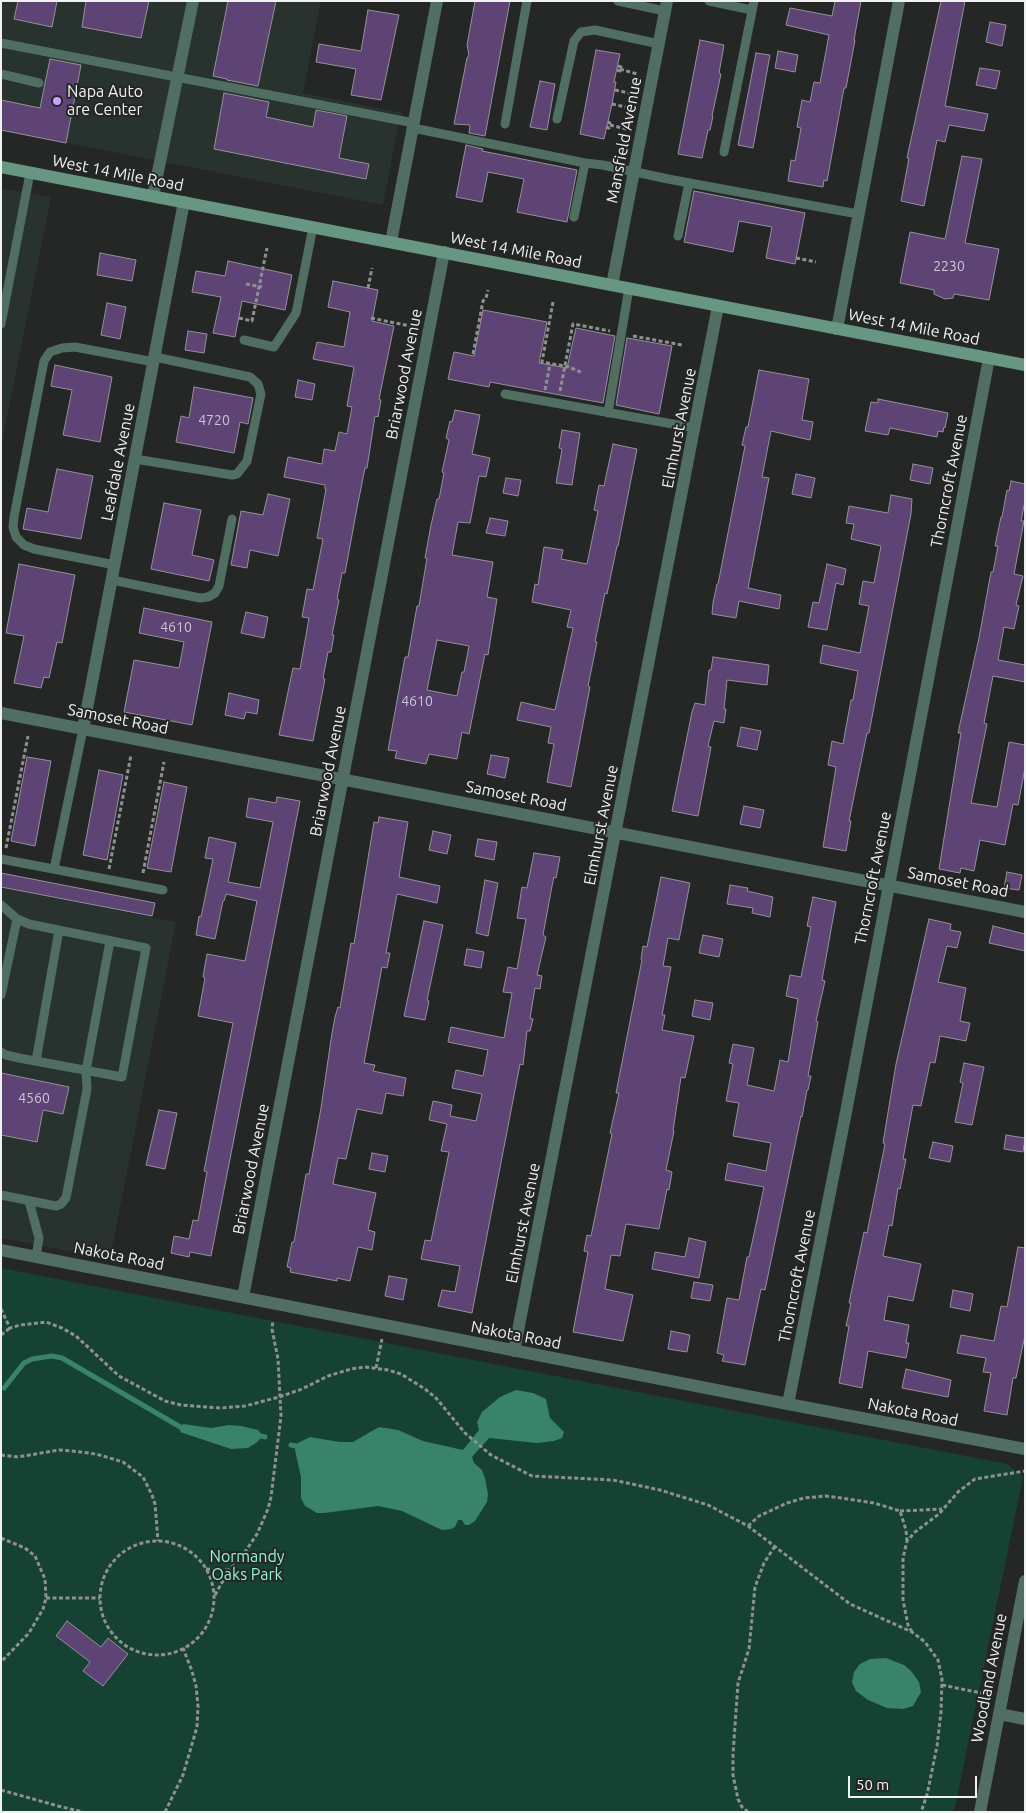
<!DOCTYPE html>
<html>
<head>
<meta charset="utf-8">
<style>
  body { margin:0 }
  #map { position:relative; width:1026px; height:1813px; overflow:hidden; background:#242726; font-family:Ubuntu,sans-serif }
  canvas { display:block }
  .frame { position:absolute; inset:0; border:2px solid #f0f2f2; pointer-events:none }
  .scale { position:absolute; left:848px; top:1776px; width:129px; height:22px; box-sizing:border-box; border:2px solid #f0f2f2; border-top:0; padding-left:6px; font-size:15px; line-height:18px; white-space:nowrap; color:#f0f2f2; -webkit-text-stroke:4px #242726; paint-order:stroke }
</style>
</head>
<body>
<div id="map">
<canvas width="1026" height="1813"></canvas>
<div class="frame"></div>
<div class="scale">50 m</div>
</div>
<script>
const c = document.querySelector('canvas').getContext('2d');
c.lineJoin = 'round';
function paint(path, color) { c.fillStyle = color; c.fill(path, 'evenodd'); }
const poly = rows => new Path2D(rows.map(r => 'M' + r).join(''));
function stroke(path, color, width, dash) { c.strokeStyle = color; c.lineWidth = width; c.lineCap = dash ? 'butt' : 'round'; c.setLineDash(dash || []); c.stroke(path); }
function label(font, color, halo, rows, align = 'center') {
  c.font = font + ' Ubuntu,sans-serif'; c.lineWidth = 4; c.setLineDash([]); c.textBaseline = 'middle'; c.strokeStyle = halo; c.fillStyle = color; for (const [text, x, y, turn = 0] of rows) {
    c.save(); c.translate(x, y); c.rotate((+turn || 0) * Math.PI / 180); c.textAlign = isNaN(turn) ? turn : align; if (halo) c.strokeText(text, 0, 0); c.fillText(text, 0, 0); c.restore();
  }
}
paint(poly([
  [1,1,321,1,303,93,403,113,398,127,383,205,1,130],
  [1,188,51,197,1,448],
  [1,888,176,922,110,1259,1,1238]
]), '#28322e');
paint(poly([
  [1,1268,1007,1464,1023,1477,954,1812,1,1812]
]), '#164233');
paint(poly([
  [516,1390,533,1393,546,1399,550,1418,564,1432,562,1438,554,1441,537,1443,489,1438,472,1457,474,1463,482,1470,485,1478,488,1494,487,1502,475,1521,469,1525,465,1525,462,1520,458,1520,455,1527,451,1529,442,1530,402,1511,378,1506,324,1513,317,1513,305,1506,301,1498,301,1477,295,1450,296,1444,310,1437,340,1442,353,1442,379,1427,398,1430,423,1441,463,1450,479,1430,477,1422,482,1412,500,1397],
  [183,1424,211,1428,229,1425,241,1426,258,1430,262,1435,261,1438,256,1443,248,1448,231,1449,180,1432],
  [886,1658,904,1665,911,1671,919,1682,921,1692,913,1706,903,1709,887,1708,868,1700,856,1691,852,1682,854,1672,860,1664,870,1659]
]), '#388369');
stroke(poly([
  [4,1388,24,1363,32,1359,52,1356,62,1358,182,1428],
  [261,1436,265,1437],
  [291,1445,296,1446]
]), '#388369', 5);
const building = poly([
  [18,1,57,1,52,27,14,19,18,1],
  [86,1,149,1,141,38,82,27,86,1],
  [228,1,276,1,258,86,227,80,227,79,213,76,228,1],
  [475,1,510,1,485,136,469,133,470,125,454,124,467,58,469,55,467,45,475,1],
  [835,1,861,1,854,40,855,40,846,88,844,88,827,181,824,180,823,187,788,181,791,160,795,161,801,128,797,127,802,100,810,102,814,82,820,83,829,35,786,25,790,8,832,16,835,1],
  [941,1,965,1,945,106,988,114,984,131,949,125,945,142,937,140,924,206,901,201,909,158,907,158,941,1],
  [368,10,399,15,381,100,351,95,356,69,316,62,319,44,361,51,368,10],
  [990,22,1006,25,1002,46,986,42,990,22],
  [700,40,724,45,719,73,721,74,712,116,713,116,710,130,708,130,702,158,678,154,700,40],
  [596,50,620,54,614,82,616,82,612,104,604,139,580,134,596,50],
  [778,51,798,55,795,72,775,68,778,51],
  [756,53,770,55,753,148,738,145,756,53],
  [50,59,81,65,66,143,1,130,1,100,40,108,50,59],
  [980,68,1000,71,996,89,976,85,980,68],
  [540,81,555,84,547,130,530,127,540,81],
  [224,93,269,102,266,117,313,127,316,110,347,116,339,158,369,164,366,179,214,149,224,93],
  [466,145,483,149,482,151,577,170,567,222,517,212,524,179,488,172,482,202,456,197,466,145],
  [962,156,982,159,965,243,999,249,989,300,954,294,953,298,945,299,934,294,934,290,900,283,910,232,945,239,962,156],
  [694,191,805,213,795,264,766,258,772,227,739,221,733,252,684,242,694,191],
  [100,253,136,260,132,281,97,275,100,253],
  [228,261,292,275,285,310,242,301,235,337,213,333,221,297,192,292,196,271,225,276,228,261],
  [333,281,378,290,372,321,394,326,379,399,381,400,378,417,375,416,367,468,365,468,357,508,345,573,342,573,337,599,339,600,332,635,334,635,331,652,328,652,323,678,325,679,313,741,279,735,293,668,300,669,309,618,302,617,307,589,313,590,323,539,317,538,326,489,325,489,325,485,284,477,288,457,322,464,324,449,335,451,339,432,347,434,352,407,347,406,354,367,313,359,317,342,344,347,350,312,328,307,333,281],
  [107,303,126,307,120,339,101,335,107,303],
  [483,310,547,322,539,363,567,368,576,328,615,336,603,403,490,382,489,387,448,379,454,352,474,356,483,310],
  [188,331,207,334,204,353,185,350,188,331],
  [627,338,672,346,659,414,616,405,627,338],
  [55,365,112,377,100,442,63,435,72,390,51,386,55,365],
  [759,370,809,379,802,420,813,422,810,440,771,431,762,477,769,478,748,588,781,595,779,609,739,601,736,618,712,614,713,603,717,584,718,584,745,446,742,445,746,427,748,427,759,370],
  [298,380,315,384,312,400,295,397,298,380],
  [194,387,253,398,248,424,240,422,234,453,176,442,181,416,189,418,194,387],
  [878,399,948,413,945,428,944,427,943,432,938,431,937,437,890,428,888,435,865,431,871,402,878,403,878,399],
  [455,410,480,415,472,454,490,458,486,477,479,476,470,523,458,522,452,555,493,562,487,597,497,599,488,655,485,654,469,734,462,732,457,759,429,754,426,764,395,758,397,751,388,750,405,657,408,657,417,606,419,606,427,558,425,558,431,525,437,499,439,499,444,473,442,472,449,440,446,438,450,421,452,422,455,410],
  [437,640,469,646,464,672,462,672,457,696,427,690,437,640],
  [562,430,580,433,572,485,556,483,562,449,559,448,562,430],
  [613,444,637,449,618,546,617,546,607,594,605,593,595,642,597,642,588,686,590,687,571,787,547,782,554,744,548,743,551,727,517,720,521,702,555,710,573,628,567,627,571,610,532,602,535,584,538,585,544,547,563,550,561,559,587,564,598,511,594,510,599,485,604,486,613,444],
  [913,464,933,468,930,484,910,480,913,464],
  [57,469,93,476,81,539,23,529,27,508,48,512,57,469],
  [796,474,815,478,811,498,792,494,796,474],
  [506,478,521,480,518,496,503,493,506,478],
  [1011,481,1025,484,1025,501,1021,521,1024,521,1014,574,1023,576,1016,605,1019,606,1014,629,1004,627,998,660,1025,665,1025,682,993,676,984,723,987,724,971,803,997,807,1009,742,1025,745,1025,768,1018,805,1013,804,1005,845,980,840,974,871,961,868,960,873,939,869,961,733,958,733,979,638,991,572,993,572,998,546,995,546,1001,517,1002,517,1007,490,1009,491,1011,481],
  [268,494,290,499,278,556,250,550,247,568,231,565,241,511,263,515,268,494],
  [891,495,912,499,911,514,869,733,867,733,849,821,851,821,846,851,823,847,836,767,828,765,832,741,843,744,851,700,853,700,858,671,820,663,823,645,860,653,869,606,859,604,863,581,874,583,881,546,851,539,854,524,846,523,849,506,888,513,891,495],
  [164,503,201,510,192,555,214,560,209,581,151,569,164,503],
  [490,518,508,521,505,536,486,533,490,518],
  [19,564,75,575,62,643,57,642,49,678,44,677,41,688,14,683,24,636,6,633,19,564],
  [827,564,846,569,843,585,836,583,827,630,808,627,813,602,819,603,827,564],
  [144,608,212,622,192,725,124,712,134,660,179,668,184,642,139,633,144,608],
  [246,612,268,617,264,638,241,633,246,612],
  [713,657,769,665,767,685,727,680,724,709,726,709,724,723,714,721,708,746,711,747,698,816,672,811,692,712,695,703,705,705,709,670,711,670,713,657],
  [229,693,259,700,257,714,246,712,244,719,225,715,229,693],
  [741,727,761,731,757,750,737,746,741,727],
  [491,755,509,758,505,778,487,774,491,755],
  [27,757,51,761,35,846,11,841,27,757],
  [99,770,123,775,107,860,83,855,99,770],
  [164,782,187,787,171,872,147,868,164,782],
  [277,797,300,801,211,1256,190,1252,189,1257,171,1253,174,1236,189,1239,193,1220,198,1221,207,1172,204,1171,233,1023,198,1016,205,978,203,977,207,954,245,961,257,901,226,894,224,901,223,901,215,939,196,935,199,916,201,917,213,859,205,858,209,837,236,843,228,882,260,888,273,822,246,817,249,798,276,803,277,797],
  [744,806,764,810,760,828,740,824,744,806],
  [379,817,408,822,399,877,440,886,437,903,397,894,386,953,390,953,387,968,382,967,364,1063,375,1065,373,1071,406,1078,403,1096,386,1093,382,1114,357,1109,346,1159,338,1158,333,1184,376,1193,368,1230,375,1232,372,1250,358,1247,350,1281,337,1278,337,1281,290,1272,291,1268,287,1267,292,1242,294,1242,306,1174,309,1174,321,1108,332,1033,335,1017,338,1007,340,1008,351,943,354,944,374,822,378,823,379,817],
  [433,831,451,835,447,854,429,850,433,831],
  [478,839,497,842,494,860,475,856,478,839],
  [534,853,560,857,556,878,554,877,552,886,543,935,546,937,537,975,542,976,540,989,535,988,530,1018,533,1019,530,1031,527,1031,523,1065,520,1064,472,1313,438,1306,442,1290,455,1292,460,1266,421,1259,425,1240,431,1241,449,1152,441,1151,447,1124,429,1120,433,1101,452,1105,450,1116,476,1121,482,1094,452,1088,456,1070,483,1076,488,1050,448,1042,451,1027,504,1038,512,993,503,992,508,967,517,969,526,919,517,918,522,887,527,888,534,853],
  [1007,872,1022,875,1019,890,1004,888,1007,872],
  [1,873,155,903,152,916,1,887,1,873],
  [661,877,690,883,679,940,668,938,663,966,671,967,662,1015,665,1015,662,1030,694,1036,685,1078,681,1077,673,1131,674,1131,666,1170,672,1172,669,1190,667,1189,659,1229,626,1224,620,1256,611,1255,605,1289,633,1295,623,1341,573,1332,588,1252,584,1251,587,1235,591,1236,612,1134,610,1133,619,1093,616,1093,642,960,641,960,643,946,647,947,661,877],
  [485,880,498,883,488,936,476,933,485,880],
  [730,885,748,888,747,891,773,897,770,917,752,913,753,908,727,904,730,885],
  [813,897,836,902,822,980,825,981,816,1021,818,1022,808,1076,811,1076,808,1090,807,1090,802,1117,801,1116,765,1290,761,1289,745,1365,722,1361,724,1355,717,1353,727,1298,739,1300,747,1257,749,1257,764,1187,725,1180,728,1163,766,1171,771,1143,733,1136,739,1103,726,1101,733,1064,729,1063,733,1044,754,1048,747,1085,774,1091,780,1060,788,1062,798,999,786,996,790,975,801,977,811,927,807,926,813,897],
  [929,919,951,924,950,930,961,932,957,948,947,946,938,982,966,988,960,1021,970,1023,966,1041,940,1036,935,1063,931,1062,930,1063,921,1106,913,1105,903,1159,906,1159,900,1189,898,1188,892,1226,889,1225,883,1256,921,1264,913,1301,888,1296,884,1320,909,1325,906,1343,909,1343,906,1358,868,1351,862,1388,839,1383,849,1326,846,1326,851,1303,849,1303,864,1232,867,1233,885,1144,883,1143,896,1064,929,919],
  [424,921,443,925,427,1000,429,1001,425,1020,404,1016,424,921],
  [993,926,1025,934,1025,951,989,943,993,926],
  [703,935,723,939,719,957,699,953,703,935],
  [467,949,484,952,481,968,464,965,467,949],
  [695,1000,713,1003,710,1020,692,1016,695,1000],
  [964,1063,984,1067,972,1125,955,1122,963,1083,960,1082,964,1063],
  [1,1073,69,1087,63,1114,43,1110,37,1142,1,1135,1,1073],
  [159,1110,177,1113,165,1169,146,1165,159,1110],
  [1006,1135,1025,1138,1023,1152,1004,1149,1006,1135],
  [933,1142,953,1146,950,1162,929,1158,933,1142],
  [372,1153,388,1156,385,1172,369,1169,372,1153],
  [689,1238,706,1242,699,1278,652,1269,655,1252,685,1257,689,1238],
  [1018,1247,1025,1248,1025,1335,1016,1378,1013,1378,1007,1415,984,1411,991,1373,983,1372,986,1358,957,1353,961,1335,994,1341,1001,1306,1007,1307,1018,1247],
  [389,1276,407,1279,403,1300,385,1296,389,1276],
  [694,1282,713,1285,710,1301,691,1298,694,1282],
  [953,1290,973,1294,970,1311,950,1307,953,1290],
  [671,1331,690,1335,687,1352,668,1349,671,1331],
  [906,1369,951,1380,948,1397,902,1388,906,1369],
  [67,1621,101,1647,108,1638,128,1654,103,1686,83,1671,90,1662,56,1636,67,1621]
]);
paint(building, '#5e4375');
stroke(building, '#949296', 1);
stroke(poly([
  [620,69,637,74],
  [617,70,620,71,620,69,621,67,618,66],
  [615,90,633,94],
  [612,104,630,108],
  [610,125,626,129],
  [606,127,609,128,610,123,607,122],
  [796,258,816,262],
  [246,284,262,287],
  [368,288,372,268],
  [553,302,542,362,569,367,583,373],
  [239,318,252,321,267,248],
  [371,318,415,327],
  [633,336,682,345],
  [473,354,483,301,486,298,488,290],
  [545,390,550,364],
  [560,391,573,324,610,331],
  [6,848,28,736],
  [109,869,131,755],
  [143,873,164,762],
  [1,1309,10,1328,20,1325,46,1322,62,1328,76,1336,119,1376,165,1401,181,1405,221,1408,245,1406,279,1397,302,1389,328,1376,351,1369,365,1367,388,1370,401,1374,425,1389,436,1398,465,1433,491,1455,532,1476,613,1480,660,1490,708,1505,748,1526,850,1604,912,1632,925,1642,938,1660,942,1679,941,1712,937,1746,927,1795,921,1812],
  [1,1335,10,1328],
  [376,1368,382,1339],
  [1,1455,18,1457,59,1450,72,1451,96,1454,123,1462,143,1477,152,1495,155,1504,158,1541],
  [900,1511,942,1509],
  [748,1526,759,1516,787,1503,804,1498,826,1496,841,1498,874,1503,900,1511,906,1530,907,1541],
  [1,1538,25,1548,35,1556,45,1579,46,1598,43,1609,29,1633,1,1662],
  '100 1598a57 57 0 1 1 114 0a57 57 0 1 1-114 0Z',
  [206,1569,228,1570],
  [215,1595,229,1570,241,1558,257,1534,268,1509,271,1497,281,1416,278,1359,272,1329,273,1320],
  [46,1598,100,1598],
  [912,1632,908,1625,903,1600,903,1558,907,1541,915,1532,939,1514,958,1492,975,1479,1025,1471],
  [942,1685,981,1693],
  [1,1790,58,1806,83,1812],
  [165,1812,183,1775,197,1727,198,1706,196,1686,192,1671,183,1648],
  [748,1812,742,1807,738,1799,733,1775,733,1754,738,1683,749,1649,755,1587,764,1563,775,1546]
]), '#8f9191', 3, [4, 2.5]);
stroke(poly([
  [618,1,665,11],
  [709,1,752,10],
  [1,43,414,123],
  [1,74,39,83],
  [557,119,574,41,581,32,595,30,659,44],
  [505,124,527,1],
  [413,128,585,163,603,165,668,179,858,214],
  [724,152,754,1],
  [574,217,585,163],
  [678,236,689,183],
  [1,324,30,173],
  [244,340,274,347,296,313,313,227],
  [505,394,695,428],
  [608,413,629,288],
  [135,459,232,475,237,474,247,461,261,394,258,384,250,377,155,357],
  [115,565,34,549,24,545,16,537,13,527,14,517,44,361,50,352,62,348,75,347,154,362],
  [112,580,200,598,208,597,215,593,219,586,232,519],
  [1,859,163,890],
  [54,869,83,729],
  [1,905,17,919,29,924,146,948,122,1077,19,1058,6,1055,1,1052],
  [1,995,17,919],
  [36,1061,59,930],
  [1,1195,56,1206,61,1204,66,1198,87,1089,86,1071,110,941],
  [29,1201,39,1238,36,1257]
]), '#516e62', 9);
stroke(poly([
  [153,196,193,1],
  [391,242,437,1],
  [612,285,667,1],
  [837,329,899,1],
  [1,713,1025,912],
  [83,729,184,202],
  [1,1250,788,1404,1025,1449],
  [243,1297,444,252],
  [514,1351,718,306],
  [788,1404,846,1112,989,358],
  [999,1714,1025,1719],
  [980,1812,1025,1581]
]), '#516e62', 12);
stroke(poly([
  [1,167,1025,365]
]), '#679683', 12);
for (const [x, y, r, color] of [
  [57,101,5,"#d19dfe"]
]) { const dot = new Path2D(); dot.arc(x, y, r, 0, 2 * Math.PI); c.fillStyle = color; c.fill(dot); stroke(dot, '#242726', 2); }
label('14px', '#ccc6d3', null, [
  ["2230",949,266],
  ["4720",214,420],
  ["4610",176,627],
  ["4610",417,701],
  ["4560",34,1098]
]);
label('16px', '#f0f2f2', '#242726', [
  ["Napa Auto",67,92],
  ["are Center",67,110]
], 'left');
label('16px', '#f0f2f2', '#242726', [
  ["Mansfield Avenue",624,140,-79],
  ["West 14 Mile Road",118,173,11],
  ["West 14 Mile Road",516,250,11],
  ["West 14 Mile Road",914,327,11],
  ["Briarwood Avenue",404,374,-79],
  ["Elmhurst Avenue",679,428,-79],
  ["Leafdale Avenue",118,462,-79],
  ["Thorncroft Avenue",949,481,-79],
  ["Samoset Road",118,719,11],
  ["Briarwood Avenue",328,771,-79],
  ["Samoset Road",516,796,11],
  ["Elmhurst Avenue",601,825,-79],
  ["Thorncroft Avenue",873,878,-79],
  ["Samoset Road",958,882,11],
  ["Briarwood Avenue",251,1169,-79],
  ["Elmhurst Avenue",523,1223,-79],
  ["Nakota Road",119,1256,11],
  ["Thorncroft Avenue",797,1276,-79],
  ["Nakota Road",516,1335,11],
  ["Nakota Road",913,1412,11],
  ["Woodland Avenue",989,1678,-79]
]);
label('16px', '#8cf7d0', '#242726', [
  ["Normandy",247,1557],
  ["Oaks Park",247,1575]
]);
</script>
</body>
</html>
